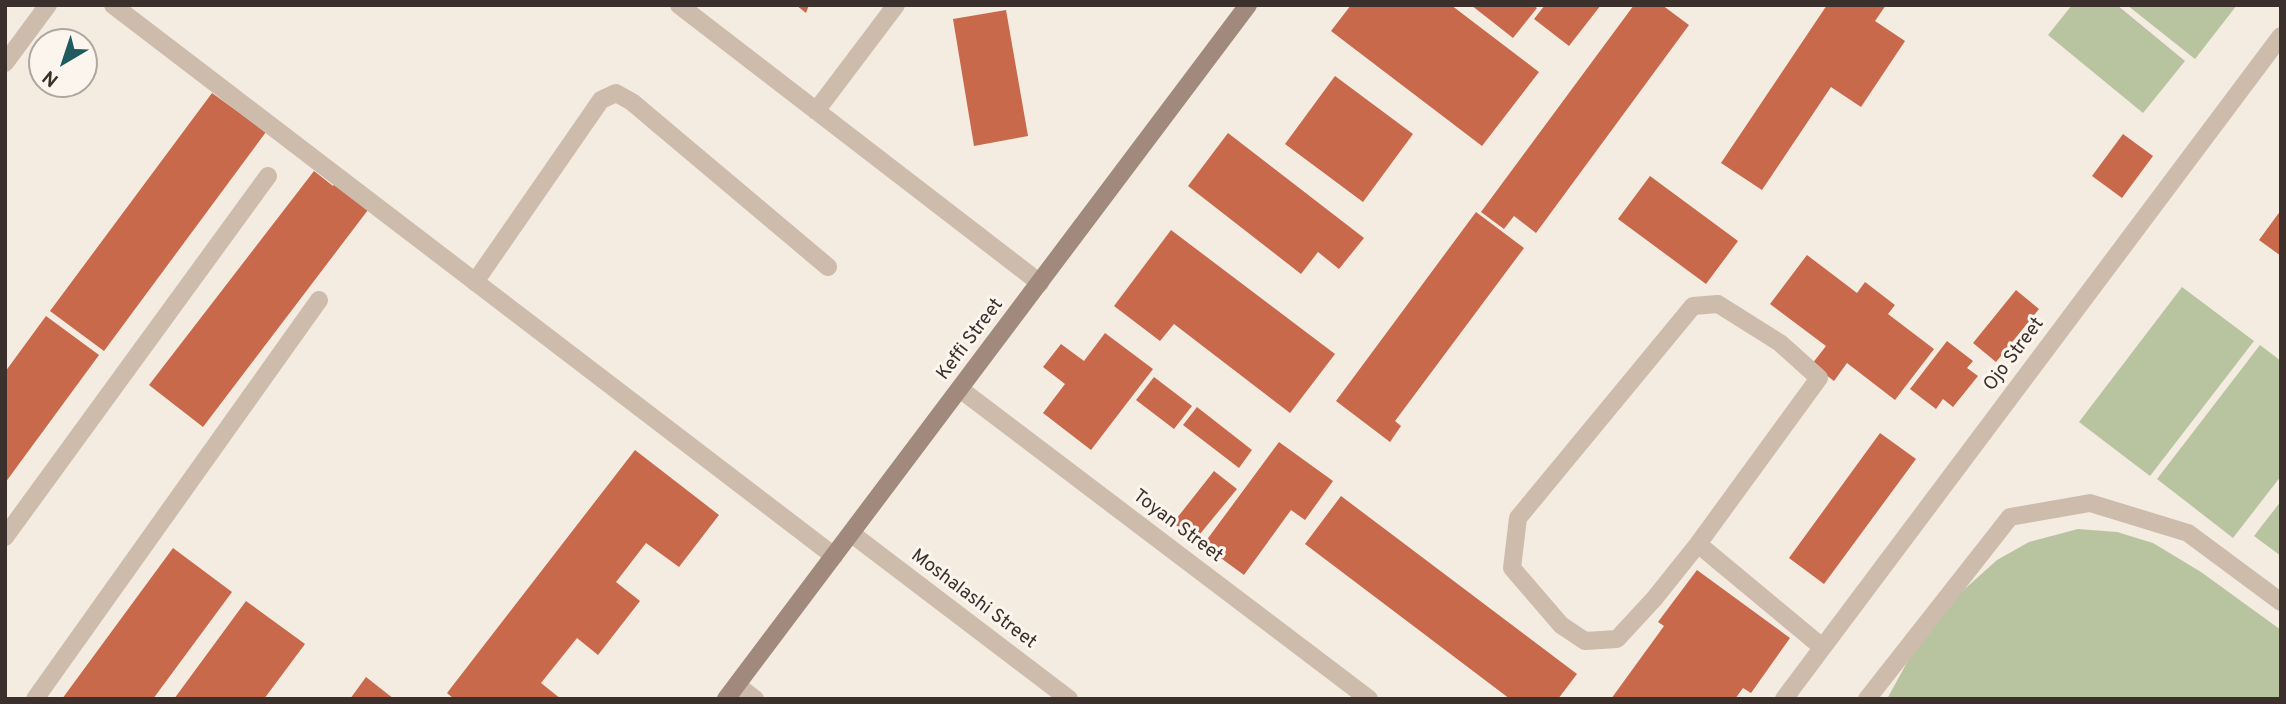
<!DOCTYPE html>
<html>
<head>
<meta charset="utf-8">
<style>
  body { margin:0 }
  #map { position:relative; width:2286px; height:704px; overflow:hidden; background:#f4ebe1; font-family:Overpass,sans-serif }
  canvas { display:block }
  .frame { position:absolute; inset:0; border:7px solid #3b302b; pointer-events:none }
  .north { position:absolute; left:28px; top:28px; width:70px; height:70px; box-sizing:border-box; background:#fbf5ee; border:2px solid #aea6a0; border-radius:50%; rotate:219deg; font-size:19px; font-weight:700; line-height:28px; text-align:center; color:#3b302b }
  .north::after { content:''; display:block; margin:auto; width:24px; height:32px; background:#1f5a5e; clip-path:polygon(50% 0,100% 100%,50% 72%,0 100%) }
</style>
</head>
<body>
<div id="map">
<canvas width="2286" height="704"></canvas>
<div class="frame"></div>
<div class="north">N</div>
</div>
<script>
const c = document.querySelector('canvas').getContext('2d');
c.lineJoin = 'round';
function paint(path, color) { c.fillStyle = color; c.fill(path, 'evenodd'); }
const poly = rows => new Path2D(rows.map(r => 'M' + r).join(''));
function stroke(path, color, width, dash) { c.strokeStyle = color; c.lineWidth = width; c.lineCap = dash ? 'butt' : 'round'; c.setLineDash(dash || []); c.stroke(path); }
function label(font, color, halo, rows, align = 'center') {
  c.font = font + ' Overpass,sans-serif'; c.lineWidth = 6; c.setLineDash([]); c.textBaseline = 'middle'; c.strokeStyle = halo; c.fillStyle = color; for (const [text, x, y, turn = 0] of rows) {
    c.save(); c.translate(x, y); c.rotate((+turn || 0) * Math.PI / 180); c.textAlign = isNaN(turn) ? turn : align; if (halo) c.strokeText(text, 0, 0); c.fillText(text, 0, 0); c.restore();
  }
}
paint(poly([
  [2072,5,2117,5,2185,61,2143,113,2048,35],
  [2127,5,2237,5,2195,59],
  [2182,287,2254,341,2150,476,2079,422],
  [2260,345,2281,361,2281,476,2233,538,2157,479],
  [2281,501,2281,556,2254,536],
  [2078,529,2117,532,2153,543,2201,572,2281,630,2281,699,1887,699,1910,657,1957,596,1997,560,2029,542]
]), '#b8c4a0');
paint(poly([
  [796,5,809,5,806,13],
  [1351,5,1451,5,1539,72,1482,146,1331,31],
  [1471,5,1533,5,1537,8,1513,38],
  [1545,5,1601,5,1569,46,1534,19],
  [1634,5,1662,5,1689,25,1536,233,1514,216,1504,229,1481,212],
  [1827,5,1886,5,1875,21,1905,41,1861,107,1831,87,1762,190,1721,163],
  [1006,10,1028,136,974,146,953,19],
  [1335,76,1413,134,1363,202,1285,144],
  [212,93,266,132,104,351,50,311],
  [1228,133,1364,238,1339,269,1318,252,1301,274,1188,186],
  [2123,134,2153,156,2122,198,2092,176],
  [314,171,333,186,337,180,371,206,203,427,149,385],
  [1650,176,1738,241,1706,284,1618,219],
  [2281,210,2281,256,2259,240],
  [1476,212,1524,248,1395,421,1401,426,1390,442,1336,401],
  [1171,230,1335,354,1290,413,1174,324,1160,341,1114,306],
  [1807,255,1857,293,1865,282,1895,305,1888,314,1934,349,1895,400,1847,363,1834,381,1812,364,1826,346,1770,304],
  [2016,290,2039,309,1996,362,1973,343],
  [46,316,99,355,5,483,5,372],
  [1105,333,1153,369,1091,450,1043,413,1065,384,1043,367,1061,344,1084,361],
  [1947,341,1973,361,1967,368,1978,376,1953,407,1943,399,1936,409,1910,389],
  [1154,377,1192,406,1174,429,1136,400],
  [1197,407,1252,450,1239,468,1183,425],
  [1880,433,1916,459,1824,584,1789,558],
  [1279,442,1333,481,1305,520,1291,510,1244,575,1203,545],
  [635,450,719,515,679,567,646,543,616,582,640,601,598,655,577,638,541,683,561,699,454,699,447,693],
  [1214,471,1237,489,1195,540,1173,523],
  [1341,496,1577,674,1558,699,1510,699,1305,544],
  [173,548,232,592,153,699,62,699],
  [1697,570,1790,638,1751,693,1743,688,1735,699,1611,699,1664,626,1658,622],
  [246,601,305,644,264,699,174,699],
  [366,677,394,699,350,699]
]), '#c8694b');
stroke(poly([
  [5,63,48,5],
  [475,282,601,100,616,93,632,102,828,267],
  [5,537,268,176],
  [35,699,319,300],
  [1867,699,2010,517,2090,503,2188,533,2281,602]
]), '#cdbbac', 18);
stroke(poly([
  [113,5,834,556],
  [679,5,1040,283],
  [816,111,896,5],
  [1718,304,1780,343,1819,378,1698,544,1654,599,1617,639,1585,641,1561,625,1512,568,1518,518,1693,306,1718,304],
  [960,389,1369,699],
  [852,534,1069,699],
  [1698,544,1822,647],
  [737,685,755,699],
  [1784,699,2281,36]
]), '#cdbbac', 18);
stroke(poly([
  [726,699,1248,5]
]), '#a18a7d', 18);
label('19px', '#3b302b', '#fbf5ee', [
  ["Keffi Street",971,340,-53],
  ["Ojo Street",2015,355,-53],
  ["Toyan Street",1177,527,37],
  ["Moshalashi Street",973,600,37]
]);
</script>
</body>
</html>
